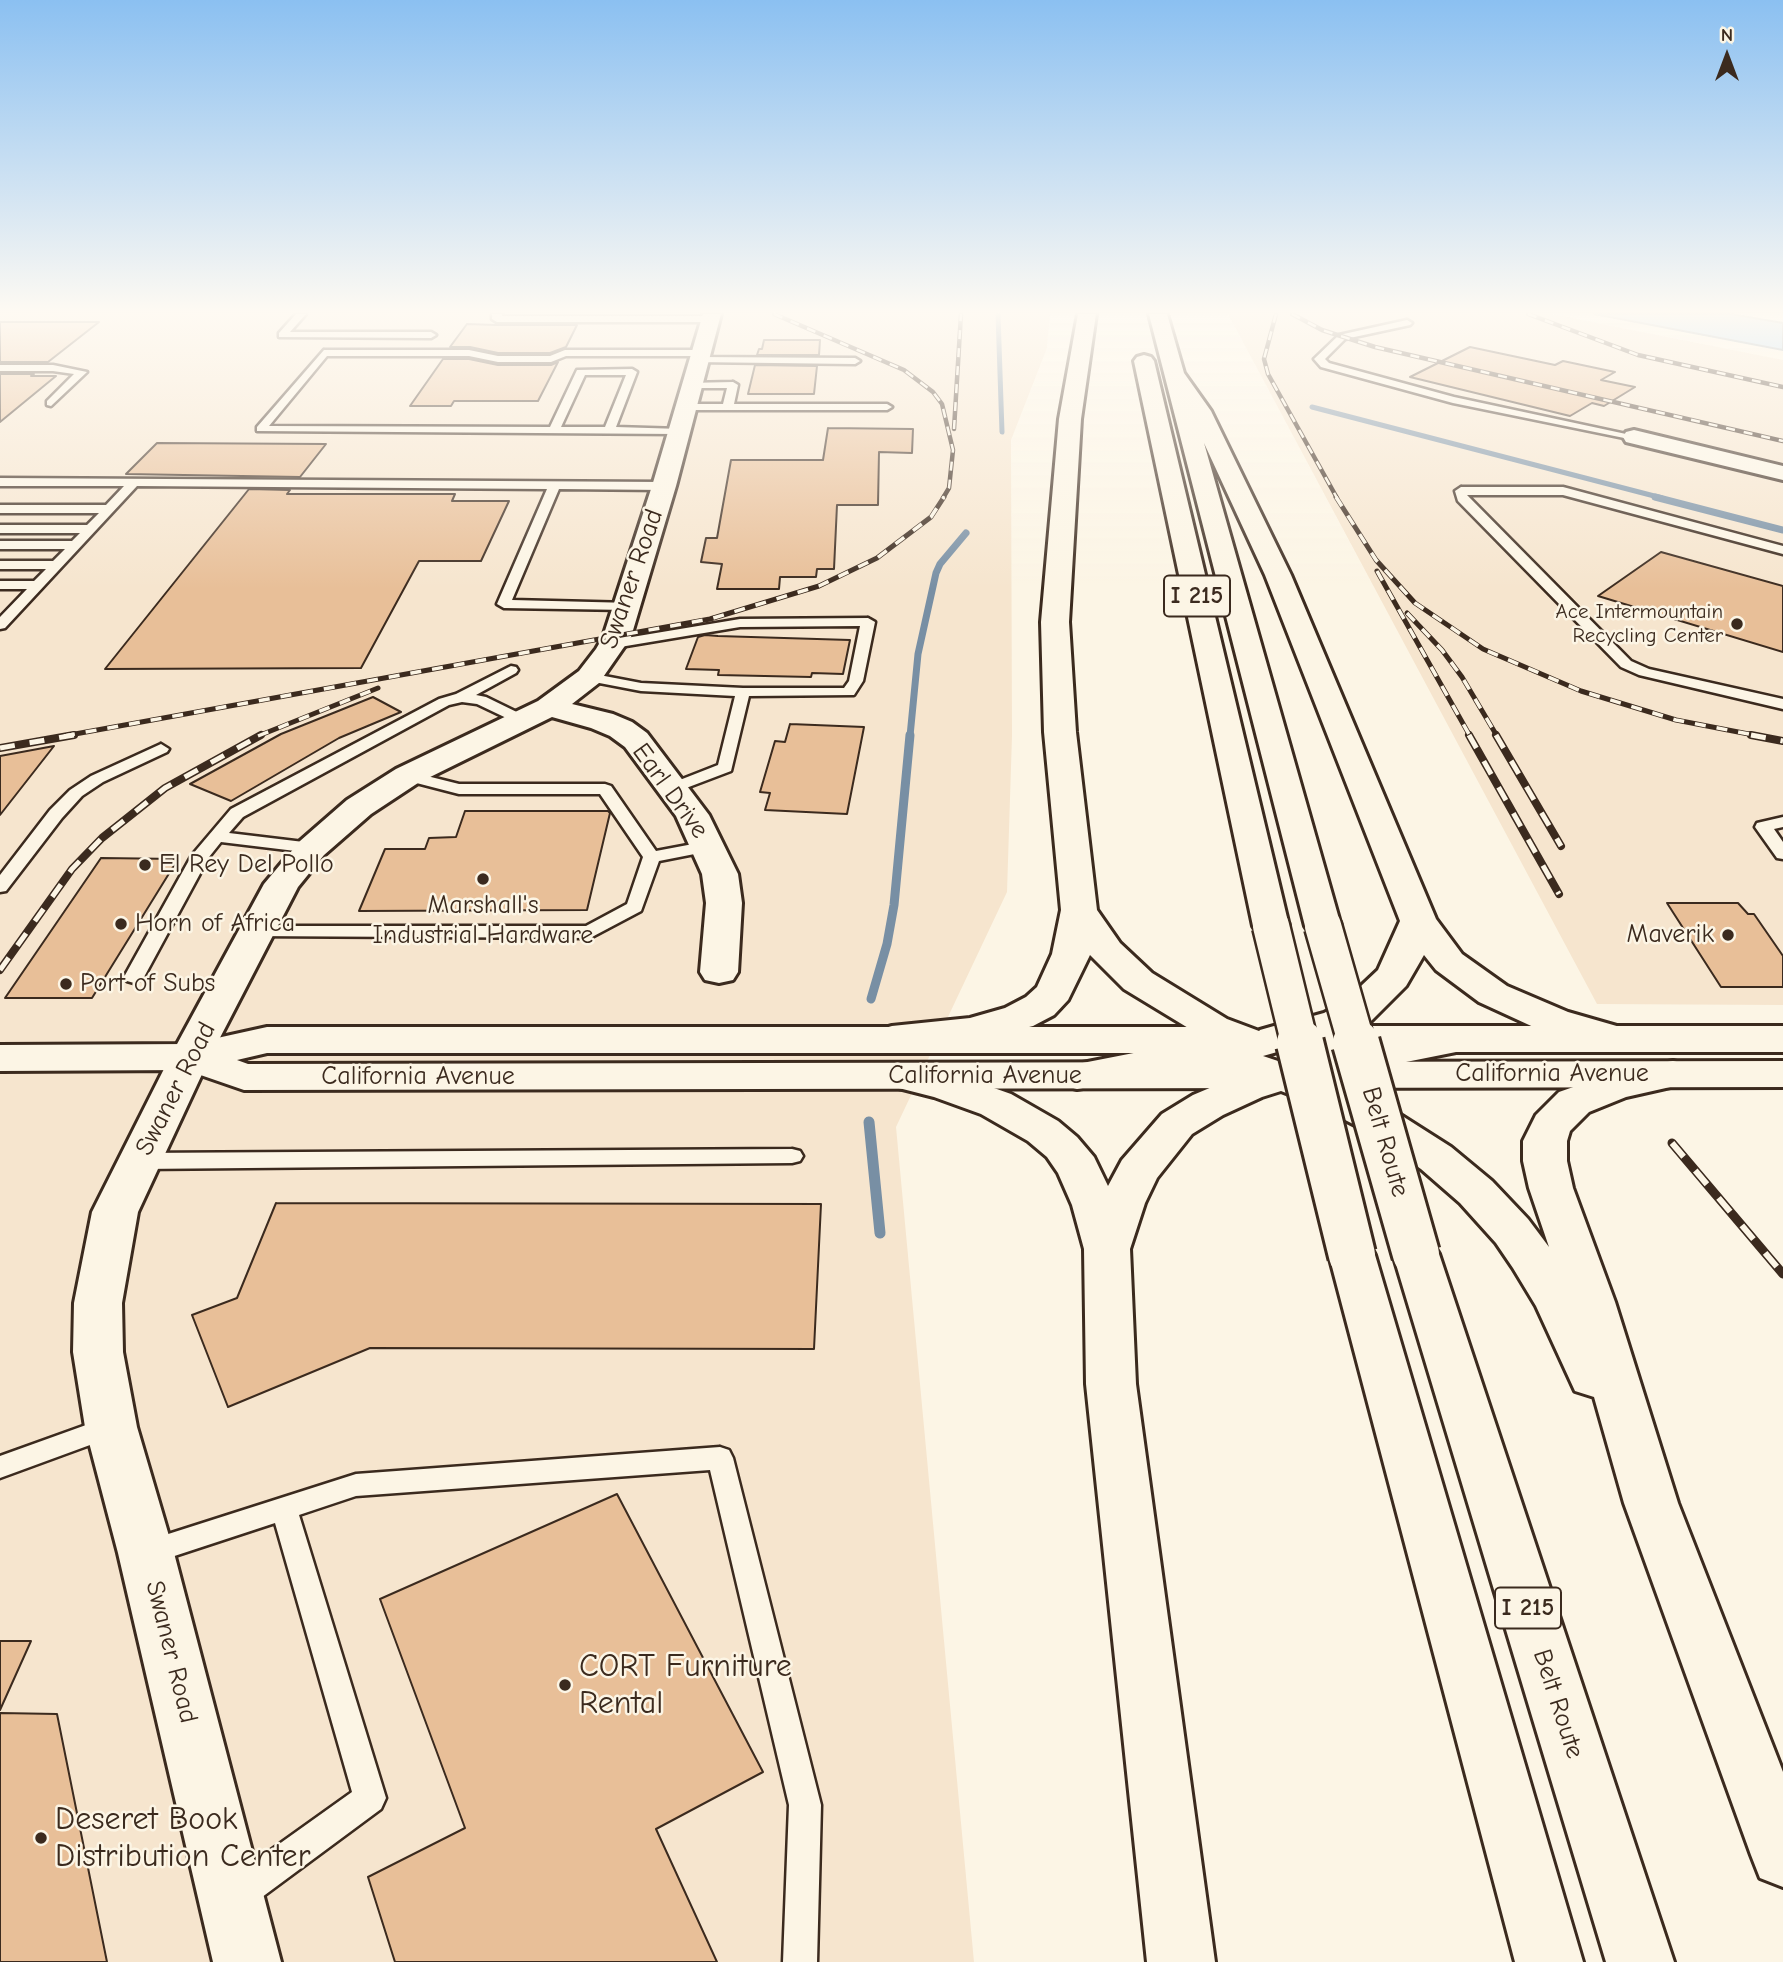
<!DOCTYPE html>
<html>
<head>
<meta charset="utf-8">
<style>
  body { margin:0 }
  #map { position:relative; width:1783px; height:1962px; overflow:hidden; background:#fcf5e5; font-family:"Comic Neue",sans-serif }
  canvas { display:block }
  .north { position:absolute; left:1692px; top:21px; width:70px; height:70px; -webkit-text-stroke:5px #fcf5e5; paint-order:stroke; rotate:0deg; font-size:19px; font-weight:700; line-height:28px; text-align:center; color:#3b2a1e }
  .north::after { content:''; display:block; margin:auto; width:24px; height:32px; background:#3b2a1e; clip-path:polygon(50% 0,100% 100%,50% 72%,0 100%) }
</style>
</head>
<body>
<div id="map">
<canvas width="1783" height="1962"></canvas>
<div class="north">N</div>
</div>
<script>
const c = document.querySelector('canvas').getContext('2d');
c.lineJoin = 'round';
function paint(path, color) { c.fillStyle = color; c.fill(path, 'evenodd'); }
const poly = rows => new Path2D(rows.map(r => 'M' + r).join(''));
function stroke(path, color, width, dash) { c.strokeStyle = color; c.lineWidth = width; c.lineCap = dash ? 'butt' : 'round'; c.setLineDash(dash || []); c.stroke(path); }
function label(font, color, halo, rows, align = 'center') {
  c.font = font + ' "Comic Neue",sans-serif'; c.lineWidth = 5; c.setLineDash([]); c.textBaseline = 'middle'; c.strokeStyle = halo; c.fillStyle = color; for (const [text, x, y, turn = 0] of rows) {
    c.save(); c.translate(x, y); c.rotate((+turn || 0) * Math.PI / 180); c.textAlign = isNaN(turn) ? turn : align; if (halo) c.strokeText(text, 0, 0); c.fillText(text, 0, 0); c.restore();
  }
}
paint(poly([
  [0,314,1050,314,1047,348,1011,440,1012,736,1007,892,896,1127,974,1962,0,1962],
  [1228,314,1552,314,1783,360,1783,1005,1597,1004]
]), '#f6e5ce');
const water = poly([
  [1594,314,1731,314,1783,323,1783,350,1594,314]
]);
paint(water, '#a0d3fe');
stroke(water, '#788fa4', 2);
stroke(poly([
  [998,314,1002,432],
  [1312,407,1662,498]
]), '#788fa4', 5);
stroke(poly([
  [1655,497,1783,530],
  [910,736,918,654,936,573,940,564,966,533]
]), '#788fa4', 7);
stroke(poly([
  [871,999,887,944,894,905,910,735]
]), '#788fa4', 9);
stroke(poly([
  [869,1122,880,1233]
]), '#788fa4', 11);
const building = poly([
  [0,322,99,322,48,362,0,362,0,322],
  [467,324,497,325,577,325,566,347,550,353,498,353,470,347,450,347,467,324],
  [764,340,820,340,819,355,757,355,759,349,762,349,764,340],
  [1470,347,1555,365,1563,361,1615,372,1601,380,1635,387,1604,406,1592,403,1570,416,1410,377,1470,347],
  [443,359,469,359,498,365,551,365,558,362,538,401,454,401,451,406,410,406,443,359],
  [755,365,817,366,814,394,748,394,755,365],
  [0,374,34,374,31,376,56,376,0,422,0,374],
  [828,428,913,429,912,453,879,452,878,505,837,505,834,569,817,569,816,577,780,577,779,589,717,589,722,564,701,562,706,538,717,538,731,460,823,460,828,428],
  [157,443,326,444,300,477,126,474,157,443],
  [249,489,290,490,287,494,455,494,452,501,509,501,481,561,419,561,361,668,105,669,249,489],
  [1661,552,1783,586,1783,652,1598,596,1661,552],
  [705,635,718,636,850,640,843,674,812,673,811,677,718,675,719,670,686,669,698,637,705,635],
  [373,697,401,712,339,738,231,801,190,784,281,734,373,697],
  [790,724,864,727,847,814,765,810,770,793,760,792,775,741,785,742,790,724],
  [54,746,0,815,0,756,54,746],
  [465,811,608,811,610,813,587,910,359,911,385,849,425,849,429,838,456,837,465,811],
  [101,858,178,859,92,998,5,998,101,858],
  [1667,903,1738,903,1748,914,1754,914,1783,956,1783,987,1721,987,1667,903],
  [276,1203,821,1204,814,1349,370,1348,228,1407,192,1315,237,1298,276,1203],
  [617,1494,763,1772,656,1829,717,1962,395,1962,368,1877,465,1828,380,1599,617,1494],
  [0,1641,31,1641,0,1710,0,1641],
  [0,1713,57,1714,107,1962,0,1962,0,1713]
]);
paint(building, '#e8bf98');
stroke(building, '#3b2a1e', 2);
const lane = poly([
  [296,314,306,314,290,332,431,332,436,335,431,338,279,337,279,333,296,314],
  [492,314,502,314,502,316,710,316,715,319,710,322,497,322,492,319,492,314],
  [1407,320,1412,323,1410,325,1345,339,1325,359,1329,363,1454,397,1640,437,1634,440,1453,403,1321,367,1314,359,1339,335,1407,320],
  [324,350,469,350,498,356,550,356,565,350,699,350,704,353,699,356,566,356,551,362,498,362,469,356,327,356,269,426,550,427,577,370,632,369,637,372,616,427,681,429,681,433,677,434,257,431,257,427,324,350],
  [585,375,626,375,605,427,561,427,585,375],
  [698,357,855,358,860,361,855,364,694,362,693,360,698,357],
  [0,365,53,365,87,372,51,406,47,405,47,401,74,374,53,371,0,371,0,365],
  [733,382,738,385,734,404,887,404,892,407,887,410,685,410,680,407,685,404,723,404,727,388,691,388,687,387,687,383,733,382],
  [0,478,664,482,670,486,664,490,559,489,512,600,632,603,632,609,627,610,504,608,497,604,547,489,137,486,5,628,0,629,0,617,27,589,0,589,0,581,34,581,46,569,0,569,0,561,53,561,65,549,0,549,0,541,72,541,80,533,0,533,0,525,87,525,99,513,0,513,0,505,106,505,124,486,0,486,0,478],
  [1461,487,1563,487,1783,546,1783,554,1563,495,1467,495,1631,661,1649,669,1783,699,1783,709,1639,675,1621,667,1458,501,1455,491,1461,487],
  [868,618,875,622,863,681,854,695,749,696,731,771,673,793,665,788,667,785,718,765,735,696,641,691,589,681,582,677,589,673,641,683,743,688,844,688,849,681,860,626,740,627,614,648,607,644,614,640,740,619,868,618],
  [511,666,516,667,518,670,516,673,476,695,486,697,529,718,532,721,529,724,519,724,477,704,462,702,449,705,243,817,229,833,312,843,321,848,312,853,221,842,209,857,144,977,134,983,127,981,124,977,192,855,231,809,439,699,456,694,511,666],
  [161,744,169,749,167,752,103,782,82,796,62,818,6,891,0,892,0,875,50,810,70,790,91,776,161,744],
  [407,771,459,784,605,784,611,786,656,851,709,841,718,846,715,850,659,861,641,911,590,938,250,936,248,932,250,928,257,926,586,926,627,904,643,857,600,794,459,794,401,779,399,776,401,773,407,771],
  [1783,817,1783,827,1774,829,1783,842,1783,859,1777,858,1755,827,1757,823,1783,817],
  [792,1149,800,1151,803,1156,800,1161,792,1163,139,1169,131,1166,128,1161,131,1156,139,1153,792,1149],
  [111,1416,120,1420,124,1427,120,1434,0,1478,0,1456,111,1416],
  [720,1447,729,1450,733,1458,821,1805,817,1962,783,1962,789,1805,710,1470,356,1496,299,1515,386,1798,381,1809,250,1906,238,1910,226,1906,222,1894,226,1882,352,1792,275,1523,147,1565,137,1562,133,1553,137,1544,356,1474,720,1447]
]);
const street = poly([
  [703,314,721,314,676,486,631,637,599,683,572,704,613,714,632,722,647,733,709,815,738,874,742,903,738,972,733,980,719,983,705,980,700,972,706,903,702,874,676,816,625,747,610,736,591,728,552,717,418,783,371,814,324,855,298,887,210,1057,138,1212,122,1303,123,1352,137,1427,174,1553,281,1962,213,1962,118,1553,85,1427,73,1352,74,1303,92,1212,170,1057,264,884,300,841,347,800,396,769,538,701,579,671,596,649,603,637,652,486,703,314],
  [1634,430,1783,466,1783,480,1626,442,1623,437,1626,432,1634,430]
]);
const secondary = poly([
  [1274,1026,1783,1026,1783,1052,1274,1052,1260,1048,1254,1039,1260,1030,1274,1026],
  [267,1027,1189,1027,1203,1031,1209,1040,1203,1049,1189,1053,267,1053,237,1060,248,1064,1783,1061,1783,1087,244,1090,186,1070,0,1071,0,1045,190,1044,267,1027]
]);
const highway = poly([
  [1078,314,1096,314,1081,419,1069,622,1076,732,1097,910,1120,943,1152,973,1227,1019,1259,1031,1324,1013,1343,1003,1378,970,1400,921,1265,575,1204,443,1341,926,1336,934,1323,937,1310,934,1305,926,1149,314,1167,314,1184,373,1211,411,1291,575,1436,919,1462,954,1507,986,1568,1012,1627,1029,1633,1038,1627,1047,1613,1051,1540,1030,1479,1002,1436,970,1424,955,1406,986,1371,1021,1352,1031,1263,1056,1284,1063,1331,1050,1462,1026,1476,1030,1482,1039,1476,1048,1326,1078,1385,1105,1451,1147,1492,1181,1528,1219,1549,1247,1529,1188,1523,1161,1523,1141,1536,1115,1559,1092,1616,1072,1673,1061,1688,1065,1694,1074,1688,1083,1626,1097,1589,1112,1570,1131,1567,1141,1567,1161,1573,1188,1615,1302,1678,1503,1783,1772,1783,1887,1760,1878,1751,1855,1624,1503,1594,1397,1575,1391,1536,1306,1513,1268,1496,1243,1460,1203,1421,1169,1355,1125,1312,1103,1281,1091,1262,1097,1223,1115,1192,1134,1157,1178,1145,1203,1130,1249,1136,1384,1215,1962,1147,1962,1086,1384,1084,1249,1072,1205,1058,1173,1047,1157,1028,1141,981,1114,934,1097,887,1085,881,1076,887,1067,902,1063,960,1076,1011,1094,1058,1121,1077,1137,1094,1157,1108,1186,1122,1160,1162,1114,1193,1095,1238,1076,1206,1067,1077,1089,1062,1085,1056,1076,1062,1067,1149,1050,1144,1049,1138,1040,1144,1031,1158,1027,1208,1040,1124,989,1090,955,1068,1000,1054,1015,1033,1026,970,1042,892,1052,878,1048,872,1039,878,1030,892,1026,970,1018,1005,1008,1026,997,1037,987,1052,954,1061,910,1044,732,1041,622,1059,419,1078,314],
  [1144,355,1151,357,1154,361,1289,926,1284,934,1271,937,1258,934,1253,926,1134,361,1137,357,1144,355],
  [1416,1237,1432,1242,1439,1254,1674,1962,1606,1962,1393,1254,1400,1242,1416,1237],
  [1352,1238,1369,1243,1375,1255,1583,1962,1515,1962,1329,1255,1335,1243,1352,1238]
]);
stroke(lane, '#3b2a1e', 5);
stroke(street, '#3b2a1e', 6);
stroke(secondary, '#3b2a1e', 6);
stroke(highway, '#3b2a1e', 6);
paint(lane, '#fcf5e5');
paint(street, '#fcf5e5');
paint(secondary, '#fcf5e5');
paint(highway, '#fcf5e5');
const railFar3 = poly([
  [774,314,904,370,933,392,942,404,953,450,949,488,943,498],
  [1276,314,1264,359,1268,374,1337,498],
  [1292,314,1322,330,1375,347,1783,441],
  [1528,314,1638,355,1783,387],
  [954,429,961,314]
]);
const railFar2 = poly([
  [1336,497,1376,560,1415,603,1483,649,1581,691,1676,720,1759,736],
  [1377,571,1470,736],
  [1407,613,1442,650,1462,677,1497,736],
  [64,736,710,619,819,586,877,558,931,517,944,497],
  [258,736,378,688]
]);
const railFar1 = poly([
  [1469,735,1559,894],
  [1496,735,1561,846],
  [1751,735,1783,741],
  [0,748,74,735],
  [0,970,72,869,102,838,165,788,261,735]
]);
const rail = poly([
  [1672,1143,1783,1274]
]);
stroke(railFar3, '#3b2a1e', 4.5);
stroke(railFar2, '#3b2a1e', 5);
stroke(railFar1, '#3b2a1e', 8);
stroke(rail, '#3b2a1e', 9);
stroke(railFar3, '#fcf5e5', 2.5, [9]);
stroke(railFar2, '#fcf5e5', 3.5, [11]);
stroke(railFar1, '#fcf5e5', 5, [15]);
stroke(rail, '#fcf5e5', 6, [18]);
const highwayBridgeFar1 = poly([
  [1271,926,1300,1045],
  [1323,926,1357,1045]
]);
const highwayBridge = poly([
  [1300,1043,1352,1255],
  [1356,1043,1416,1254]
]);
stroke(highwayBridgeFar1, '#3b2a1e', 41, []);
stroke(highwayBridge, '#3b2a1e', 52, []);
stroke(highwayBridgeFar1, '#fcf5e5', 36);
stroke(highwayBridge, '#fcf5e5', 46);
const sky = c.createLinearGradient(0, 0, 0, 589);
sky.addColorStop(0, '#8bc0f1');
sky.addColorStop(0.53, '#fefaf3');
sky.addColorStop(1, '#fefaf300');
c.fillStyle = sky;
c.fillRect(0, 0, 1783, 589);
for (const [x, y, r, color] of [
  [1737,624,7,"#3b2a1e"],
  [145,865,7,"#3b2a1e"],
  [483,879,7,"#3b2a1e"],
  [121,924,7,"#3b2a1e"],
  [1728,935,7,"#3b2a1e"],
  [66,984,7,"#3b2a1e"],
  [565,1685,7,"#3b2a1e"],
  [41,1838,7,"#3b2a1e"]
]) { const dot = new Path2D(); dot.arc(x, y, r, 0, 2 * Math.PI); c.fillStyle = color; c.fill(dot); stroke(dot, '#fcf5e5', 2.5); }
label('21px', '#3b2a1e', '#fcf5e5', [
  ["Ace Intermountain",1723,612],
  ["Recycling Center",1723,636]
], 'right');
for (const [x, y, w] of [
  [1197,596,66],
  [1528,1608,66]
]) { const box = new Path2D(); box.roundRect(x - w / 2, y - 20.5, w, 41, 5); c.fillStyle = '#fcf5e5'; c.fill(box); stroke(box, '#3b2a1e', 2); }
label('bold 24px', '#3b2a1e', null, [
  ["I 215",1197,596],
  ["I 215",1528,1608]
]);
label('26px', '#3b2a1e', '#fcf5e5', [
  ["Swaner Road",632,579,-71],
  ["Earl Drive",670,791,54],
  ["California Avenue",1552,1074],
  ["California Avenue",985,1076],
  ["California Avenue",418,1077],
  ["Swaner Road",176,1089,-63],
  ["Belt Route",1385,1142,74],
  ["Swaner Road",171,1652,76],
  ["Belt Route",1558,1704,72]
]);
label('26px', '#3b2a1e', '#fcf5e5', [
  ["El Rey Del Pollo",159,865],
  ["Marshall's",483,906,"center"],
  ["Industrial Hardware",483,936,"center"],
  ["Horn of Africa",135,924],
  ["Maverik",1714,935,"right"],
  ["Port of Subs",80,984]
], 'left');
label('32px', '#3b2a1e', '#fcf5e5', [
  ["CORT Furniture",579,1667],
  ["Rental",579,1704],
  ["Deseret Book",55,1820],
  ["Distribution Center",55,1857]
], 'left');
</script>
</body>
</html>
